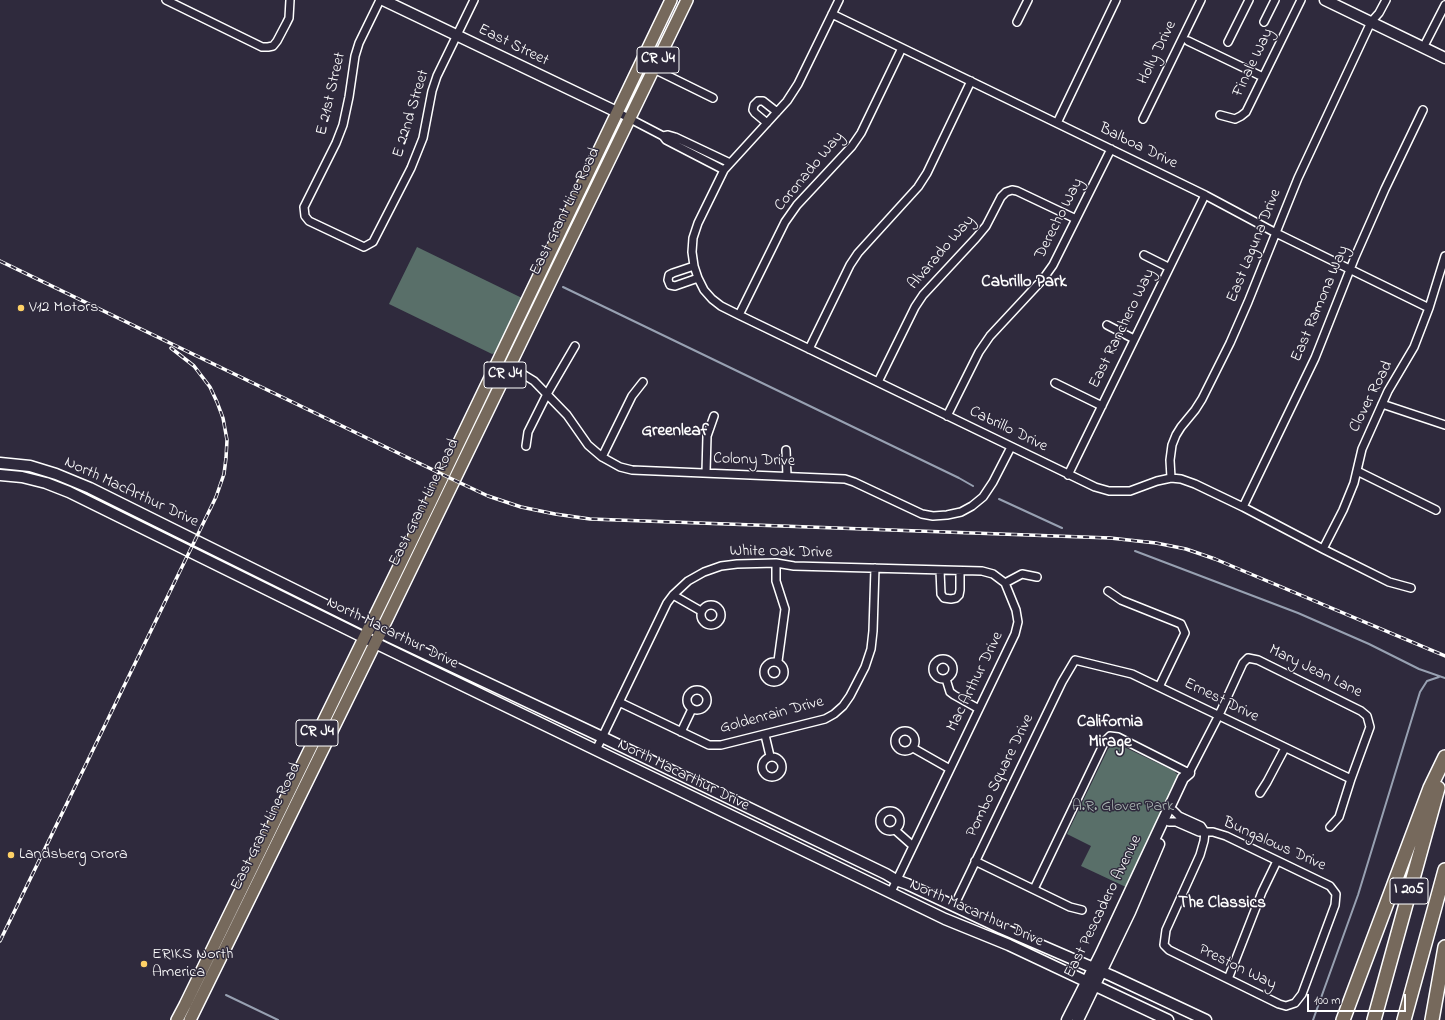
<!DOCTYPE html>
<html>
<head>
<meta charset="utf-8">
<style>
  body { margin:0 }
  #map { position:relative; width:1445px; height:1020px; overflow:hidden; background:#2f2a3d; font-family:"Indie Flower",sans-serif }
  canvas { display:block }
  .scale { position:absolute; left:1307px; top:994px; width:99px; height:18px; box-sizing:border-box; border:2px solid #fff; border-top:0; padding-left:5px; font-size:12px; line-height:14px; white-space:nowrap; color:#fff; -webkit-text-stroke:3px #2f2a3d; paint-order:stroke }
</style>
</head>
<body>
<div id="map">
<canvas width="1445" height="1020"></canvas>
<div class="scale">100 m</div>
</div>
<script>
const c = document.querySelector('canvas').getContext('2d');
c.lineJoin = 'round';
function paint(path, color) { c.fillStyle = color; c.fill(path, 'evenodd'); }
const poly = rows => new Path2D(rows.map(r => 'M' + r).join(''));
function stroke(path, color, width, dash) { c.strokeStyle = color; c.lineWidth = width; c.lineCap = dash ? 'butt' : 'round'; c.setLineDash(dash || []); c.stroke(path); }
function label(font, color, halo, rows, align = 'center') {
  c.font = font + ' "Indie Flower",sans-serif'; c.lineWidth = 3; c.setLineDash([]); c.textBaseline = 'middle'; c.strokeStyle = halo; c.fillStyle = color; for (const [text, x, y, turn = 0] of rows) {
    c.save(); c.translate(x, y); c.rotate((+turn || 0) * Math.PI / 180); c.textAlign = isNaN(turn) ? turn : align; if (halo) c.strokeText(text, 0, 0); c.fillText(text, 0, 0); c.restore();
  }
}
paint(poly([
  [417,247,522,298,495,353,492,354,389,304],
  [1115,744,1120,745,1174,771,1179,776,1128,888,1081,866,1091,846,1067,834,1108,749,1111,746]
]), '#596f69');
stroke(poly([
  [563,287,959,478,973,486],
  [999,499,1062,528],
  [1135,551,1298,613,1369,644,1419,669,1445,678],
  [226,995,278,1020],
  [1313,1020,1358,895,1420,692,1427,681,1439,677]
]), '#98a1b2', 2);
const street = poly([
  [166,0,262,47,268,47,273,46,277,41,286,24,289,18,290,0],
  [380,0,359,43,355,56,349,97,343,125,336,143,304,207,305,216,309,221,364,247,373,242,411,168,423,138,432,91,437,76,474,0],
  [839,0,798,84,787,101,724,170,698,223,693,238,692,252,694,266,698,278,704,290,712,299,721,306,739,315,1095,487,1109,491,1130,491,1157,481,1171,478,1181,479,1195,484,1243,507,1323,549,1389,582,1411,588],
  [832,14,1205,195,1276,233,1429,308],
  [1017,22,1028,0],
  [1264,22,1275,0],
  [1188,41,1263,77],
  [1228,42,1249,0],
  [1423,48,1445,5],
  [654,69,713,98],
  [617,112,663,136,666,140,724,170],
  [1220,115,1235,119,1241,116,1246,112,1301,0],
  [1143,119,1201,0],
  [767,123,755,113,753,110,754,105,758,101,763,101,777,112],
  [1057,123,1116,0],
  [663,136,668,135,675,137,730,163],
  [1144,255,1168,267],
  [694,266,673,273,669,275,668,280,670,285,675,286,698,278],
  [739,315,785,222,797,205,852,146,861,133,902,48],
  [1107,325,1134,339],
  [809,349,850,265,858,253,918,187,927,173,971,81],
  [496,363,516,370,534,381,567,415,588,445,602,457,620,467,632,470,845,479,854,482,922,514,933,516,947,515,961,512,972,506,983,497,993,482,1011,447],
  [878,382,915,307,923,295,976,238,986,226,1001,197,1006,192,1012,190,1017,191,1076,219],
  [1055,383,1102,406],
  [1382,404,1445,425],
  [947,416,979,352,990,336,1043,279,1053,265,1111,149],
  [526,446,528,432,547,394,575,346],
  [786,450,787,476],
  [602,457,632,396,643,382],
  [1357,471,1436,510],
  [706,472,707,436,714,416],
  [1068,475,1205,195],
  [1171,478,1170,460,1172,445,1176,435,1181,427,1195,410,1202,399,1230,343,1248,302,1298,178,1371,22,1379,13,1386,0],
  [1243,507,1315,358,1355,257,1385,189,1423,110],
  [1323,549,1343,510,1354,483,1362,449,1388,391,1414,347,1429,308,1445,256],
  [776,563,776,581,785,609,778,661],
  [940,570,941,594,944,598,951,599,956,598,959,595,960,590,960,571],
  [1005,583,1022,574,1037,577],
  [1108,591,1121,600,1181,624,1185,633,1159,687],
  [673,595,701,611],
  '701 615a10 10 0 1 1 20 0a10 10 0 1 1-20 0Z',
  '933 669a10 10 0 1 1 20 0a10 10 0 1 1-20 0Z',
  '764 672a10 10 0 1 1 20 0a10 10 0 1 1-20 0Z',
  [946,679,950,692,954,695,979,709],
  '687 700a10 10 0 1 1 20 0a10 10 0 1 1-20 0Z',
  [619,702,709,745,721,745,825,719,834,714,843,706,850,696,865,667,871,649,873,631,875,568],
  '895 741a10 10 0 1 1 20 0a10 10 0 1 1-20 0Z',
  [681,732,692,709],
  [765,735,770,756],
  [913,748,950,769],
  [596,750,667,603,673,595,688,581,704,572,721,566,737,564,776,563,794,566,982,571,993,574,1005,583,1016,610,1018,622,1015,634,891,892],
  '762 767a10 10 0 1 1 20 0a10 10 0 1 1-20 0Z',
  [1260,793,1267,782,1285,748],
  '880 821a10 10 0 1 1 20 0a10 10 0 1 1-20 0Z',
  [1174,811,1179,816,1201,826,1205,832],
  [1169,822,1176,822,1199,832,1213,832,1226,836,1330,886,1336,894,1335,905,1302,994,1295,1003,1286,1006,1279,1004,1169,950,1164,945,1166,930,1200,855,1204,841,1205,832],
  [895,830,913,846],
  [975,861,1070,907,1082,910],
  [1034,889,1105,741,1110,736,1118,737,1189,773,1219,715,1243,663,1248,658,1258,660,1361,711,1367,716,1370,727,1351,779,1339,817,1330,827],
  [954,906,1062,682,1075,660,1132,674,1351,779],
  [1228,979,1262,892,1277,861]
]);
const secondary = poly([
  [383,0,617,112],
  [1325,0,1445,58],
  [0,463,30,466,56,474,90,488,390,637,602,737,886,874,896,880,907,884,1001,928,1112,976,1206,1020],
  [0,475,22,477,46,483,69,492,375,643,945,919,1009,945,1168,1020],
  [1067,1020,1100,955,1183,778,1189,773],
  [1078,1020,1130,912,1159,844]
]);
const primary = poly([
  [177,1020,185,1005,429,505,671,0],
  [190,1020,387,619,687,0]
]);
const highway = poly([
  [1343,1020,1430,788,1445,757],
  [1374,1020,1438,788],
  [1404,1020,1445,870],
  [1432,1020,1445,947]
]);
stroke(street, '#fff', 10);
stroke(secondary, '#fff', 13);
stroke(primary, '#fff', 14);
stroke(highway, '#fff', 16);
stroke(street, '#2f2a3d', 7);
stroke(secondary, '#2f2a3d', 10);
stroke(primary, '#76695c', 11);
stroke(highway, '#76695c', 13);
const rail = poly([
  [0,261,454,480,488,496,521,507,555,514,590,519,1110,538,1156,543,1186,549,1215,559,1445,656],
  [0,941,216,497,224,474,226,458,227,440,223,418,217,402,210,387,194,366,171,348]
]);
stroke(rail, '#fff', 3.5);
stroke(rail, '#2f2a3d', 2, [6]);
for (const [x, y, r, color] of [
  [21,308,4,"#ffd166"],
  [11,855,4,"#ffd166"],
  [144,964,4,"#ffd166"]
]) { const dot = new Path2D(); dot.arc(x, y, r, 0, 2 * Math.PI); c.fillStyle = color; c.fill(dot); stroke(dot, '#2f2a3d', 1.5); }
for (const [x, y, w] of [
  [658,60,42],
  [505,375,42],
  [317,733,42],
  [1409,891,38]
]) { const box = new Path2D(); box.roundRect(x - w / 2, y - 13, w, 26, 3); c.fillStyle = '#2f2a3d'; c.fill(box); stroke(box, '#fff', 1); }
label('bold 15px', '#fff', null, [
  ["CR J4",658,60],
  ["CR J4",505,375],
  ["CR J4",317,733],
  ["I 205",1409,891]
]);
label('16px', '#fff', '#2f2a3d', [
  ["East Street",513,46,26],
  ["Holly Drive",1158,53,-64],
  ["Finale Way",1254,63,-64],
  ["E 21st Street",332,94,-77],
  ["E 22nd Street",412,114,-73],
  ["Balboa Drive",1138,147,26],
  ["Coronado Way",810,172,-50],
  ["East Grant Line Road",566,212,-64],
  ["Derecho Way",1060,219,-63],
  ["East Laguna Drive",1255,246,-68],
  ["Alvarado Way",942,253,-49],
  ["East Ramona Way",1321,304,-67],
  ["East Ranchero Way",1123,329,-64],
  ["Clover Road",1372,397,-63],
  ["Cabrillo Drive",1008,430,26],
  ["Colony Drive",754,461,2],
  ["North MacArthur Drive",131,493,25],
  ["East Grant Line Road",425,503,-64],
  ["White Oak Drive",781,553,1],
  ["North Macarthur Drive",392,634,26],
  ["Mary Jean Lane",1315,672,26],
  ["Mac Arthur Drive",976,682,-64],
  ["Ernest Drive",1221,701,26],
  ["Goldenrain Drive",772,716,-15],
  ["North Macarthur Drive",683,776,26],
  ["Pombo Square Drive",1001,776,-64],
  ["East Grant Line Road",267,827,-64],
  ["Bungalows Drive",1274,845,24],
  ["East Pescadero Avenue",1104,907,-64],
  ["North Macarthur Drive",976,914,24],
  ["Preston Way",1237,968,26]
]);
label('16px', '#fff', '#2f2a3d', [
  ["V12 Motors",29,308],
  ["Landsberg Orora",19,855],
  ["ERIKS North",152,955],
  ["America",152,973]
], 'left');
label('16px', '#acb7b4', '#2f2a3d', [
  ["A.R. Glover Park",1123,807]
]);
label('bold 17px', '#fff', '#2f2a3d', [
  ["Cabrillo Park",1024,283],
  ["Greenleaf",675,432],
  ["California",1110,723],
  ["Mirage",1110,743],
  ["The Classics",1222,904]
]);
</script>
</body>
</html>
